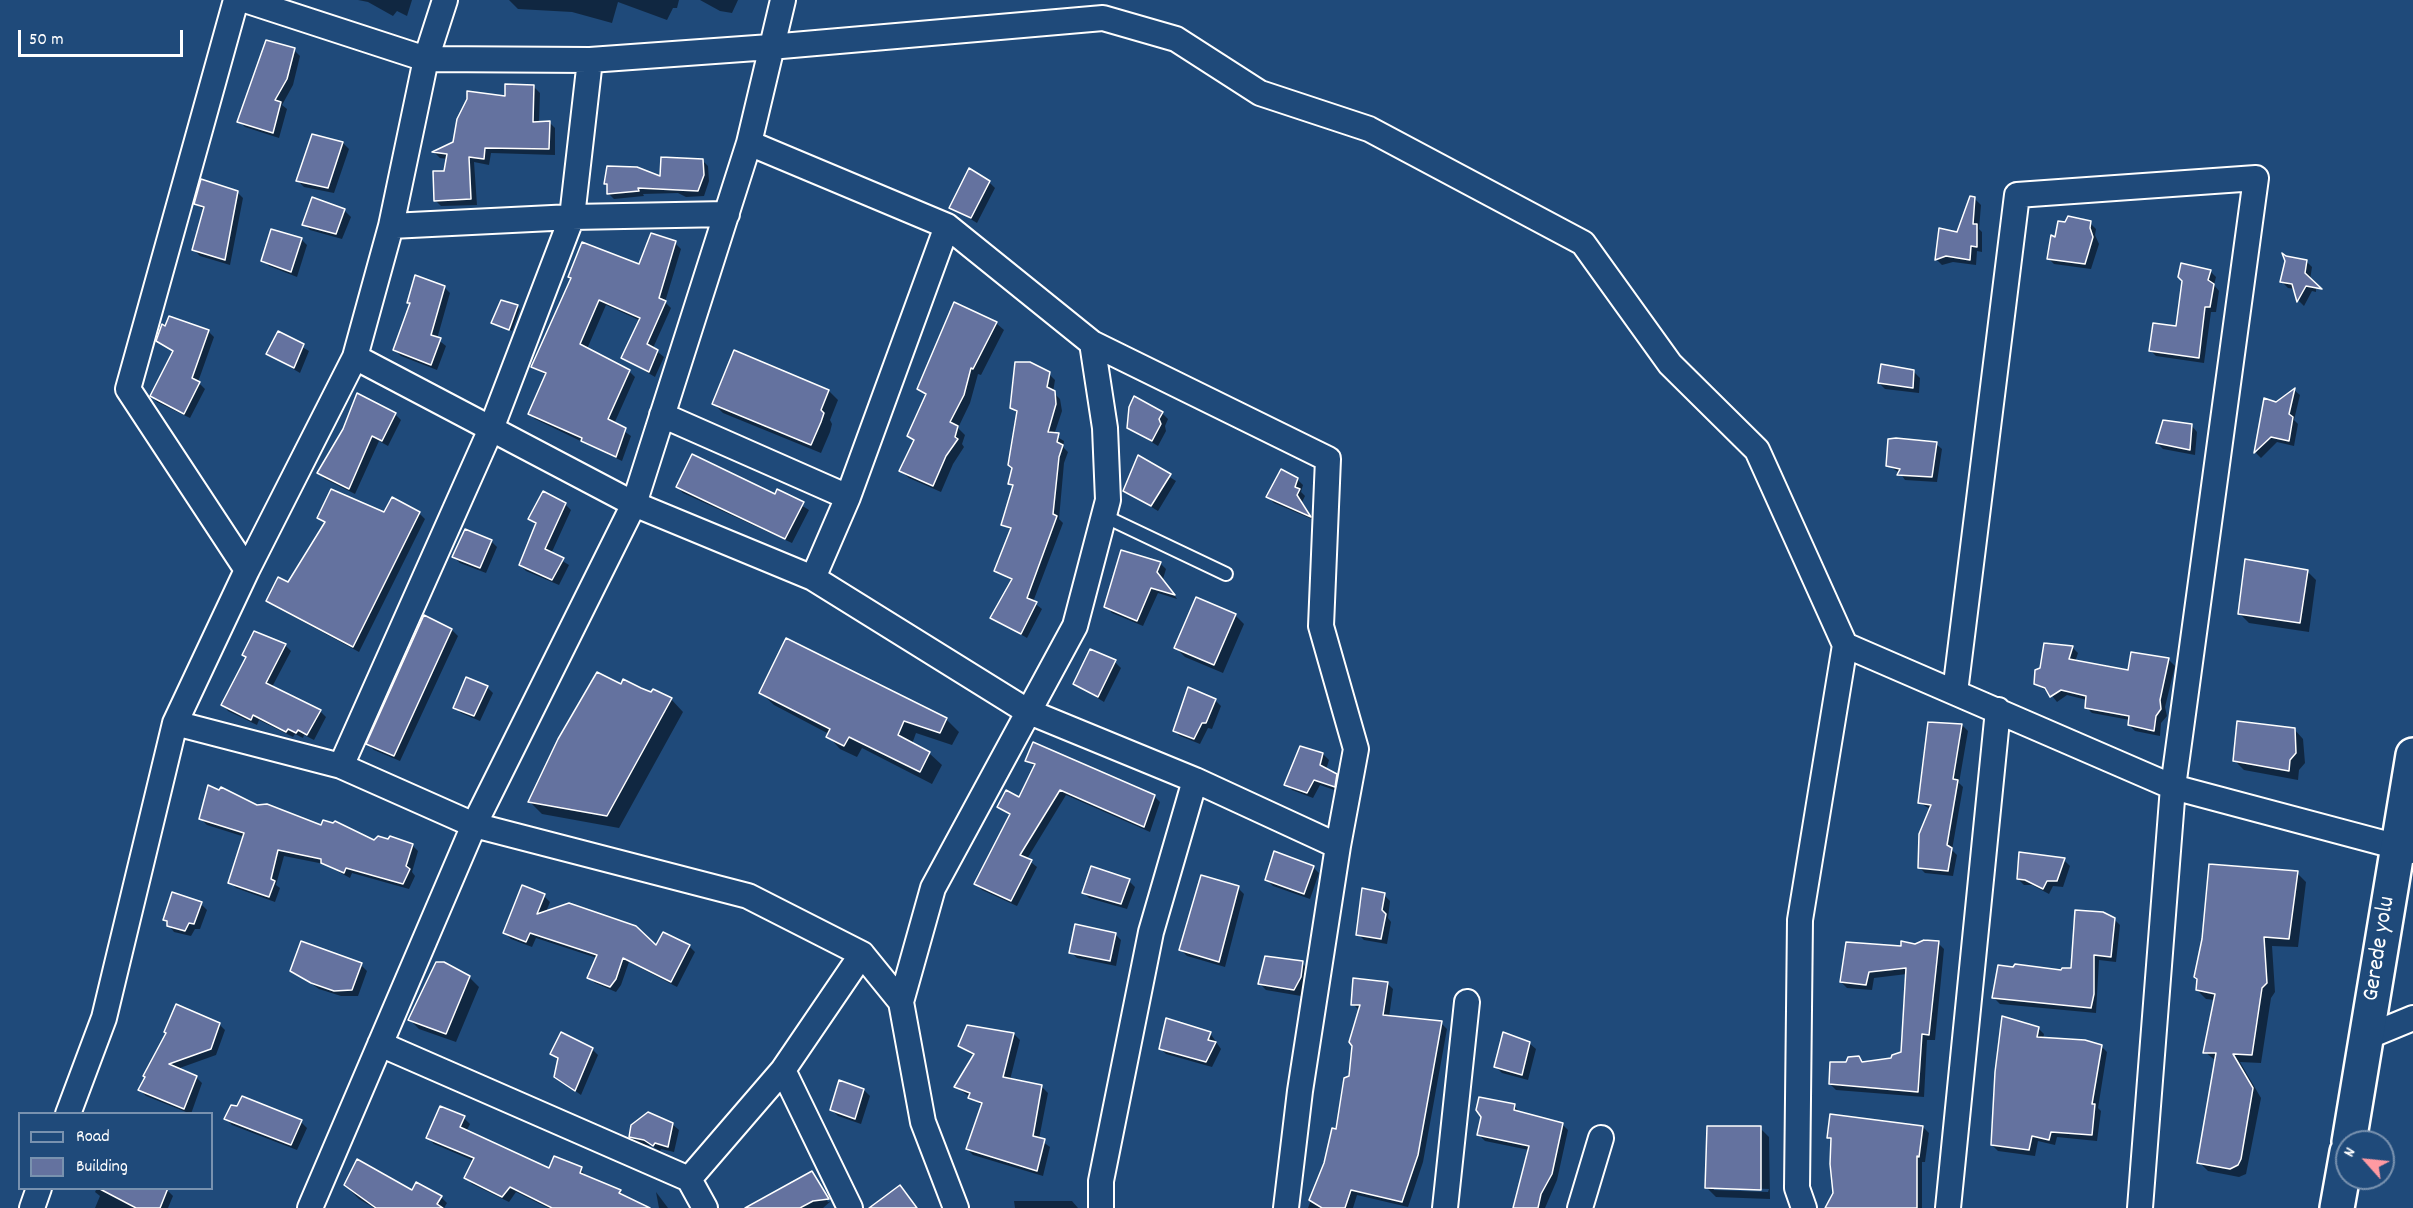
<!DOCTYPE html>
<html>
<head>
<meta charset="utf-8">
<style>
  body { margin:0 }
  #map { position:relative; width:2413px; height:1208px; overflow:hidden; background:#1f4a7a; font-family:Dekko,sans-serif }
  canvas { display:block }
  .legend { position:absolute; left:18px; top:1112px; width:195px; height:78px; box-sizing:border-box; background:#1f4a7a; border:2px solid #7992af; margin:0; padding:8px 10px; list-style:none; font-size:18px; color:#fff }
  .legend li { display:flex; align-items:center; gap:12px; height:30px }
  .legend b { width:30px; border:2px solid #7992af }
  .north { position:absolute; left:2335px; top:1130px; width:60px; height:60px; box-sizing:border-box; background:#1f4a7a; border:2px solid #7992af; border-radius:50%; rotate:297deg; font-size:16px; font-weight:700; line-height:24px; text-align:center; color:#fff }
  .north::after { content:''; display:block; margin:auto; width:21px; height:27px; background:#ff9aa2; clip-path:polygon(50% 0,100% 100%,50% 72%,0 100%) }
  .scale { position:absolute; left:18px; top:30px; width:165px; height:27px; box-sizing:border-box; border:3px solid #fff; border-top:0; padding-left:8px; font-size:18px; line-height:21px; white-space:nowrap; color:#fff; -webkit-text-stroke:4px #1f4a7a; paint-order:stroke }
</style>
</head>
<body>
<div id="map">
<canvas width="2413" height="1208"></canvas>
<ul class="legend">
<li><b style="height:8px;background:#1f4a7a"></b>Road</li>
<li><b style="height:16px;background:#64729f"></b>Building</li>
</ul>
<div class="north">N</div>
<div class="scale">50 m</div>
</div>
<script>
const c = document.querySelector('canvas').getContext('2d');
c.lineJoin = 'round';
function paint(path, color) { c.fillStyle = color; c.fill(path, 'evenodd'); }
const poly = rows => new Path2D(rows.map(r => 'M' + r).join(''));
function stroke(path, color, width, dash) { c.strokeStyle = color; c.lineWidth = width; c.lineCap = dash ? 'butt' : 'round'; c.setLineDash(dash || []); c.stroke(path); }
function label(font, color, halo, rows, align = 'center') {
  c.font = font + ' Dekko,sans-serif'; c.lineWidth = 4.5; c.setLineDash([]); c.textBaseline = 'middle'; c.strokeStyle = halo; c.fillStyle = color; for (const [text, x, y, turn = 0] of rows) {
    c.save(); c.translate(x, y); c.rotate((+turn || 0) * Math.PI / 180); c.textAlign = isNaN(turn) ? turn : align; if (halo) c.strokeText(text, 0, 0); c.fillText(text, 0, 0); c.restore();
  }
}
paint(poly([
  [358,0,412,0,407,16,397,11,393,16,368,2],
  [509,0,679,0,677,8,673,8,667,20,618,2,612,23,572,12,518,9],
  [700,0,738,0,732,13,720,11],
  [294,50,300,56,293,85,282,105,287,109,279,138,245,127,239,121],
  [534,87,540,93,539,123,549,122,555,128,555,155,491,153,489,165,474,162,477,205,441,206,435,200,448,159,440,158,435,153,454,143,506,98],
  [313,136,343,143,349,149,334,193,304,187,298,181],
  [702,160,708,166,709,181,704,196,686,197,678,193,643,194,644,196,614,199,608,193,606,183,662,178],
  [989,182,995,188,977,223,951,207],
  [237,192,243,198,230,265,200,256,194,250,204,210,196,204],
  [313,198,345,211,351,217,342,239,310,230,304,224],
  [1975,199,1981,205,1979,229,1982,232,1982,252,1977,251,1976,265,1953,262,1942,265,1936,259,1958,234],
  [2090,223,2096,229,2095,235,2099,244,2091,269,2054,264,2048,258,2057,239],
  [301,239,307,245,297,277,269,266,263,260],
  [675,243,681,249,665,302,671,308,653,348,664,357,655,377,623,358,641,321,606,305,587,349,629,371,635,377,614,424,631,436,622,461,535,419,529,413,546,375,533,367,572,279,640,266],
  [2285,255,2306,261,2312,267,2310,280,2316,285,2316,292,2312,291,2304,306,2299,301,2295,289,2288,288,2282,282,2286,261],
  [2210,271,2216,277,2214,285,2219,291,2216,312,2211,312,2204,363,2156,356,2150,350,2177,328],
  [444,287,450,293,437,339,446,346,437,370,401,356,395,350,411,304,409,302],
  [517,306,520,309,512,331,493,323],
  [996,323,1004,330,981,375,978,374,970,403,958,428,965,435,962,444,964,447,953,464,941,492,909,478,901,471,914,441,909,436,927,396,919,389],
  [208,331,214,337,198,382,205,389,190,418,157,402,151,396,174,352,158,340],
  [278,333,309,351,300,373,268,354],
  [1914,372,1920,378,1919,393,1885,389,1879,383],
  [1049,374,1055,380,1053,392,1060,399,1062,411,1054,435,1064,441,1063,447,1068,452,1064,463,1059,519,1063,523,1033,602,1042,609,1027,638,992,617,1013,581,995,571,1012,531,1003,524,1014,487,1010,483,1018,414,1011,407],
  [2294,390,2300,395,2294,420,2298,424,2294,446,2277,442,2261,458,2256,453,2265,400,2276,403],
  [829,391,838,400,830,420,832,424,830,432,821,453,723,413,714,404],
  [1162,413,1168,419,1165,426,1166,431,1158,446,1129,428],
  [395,414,401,420,388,446,379,441,355,494,325,479,319,473],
  [2191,425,2197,432,2195,455,2163,449,2157,443],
  [1936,444,1942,449,1937,482,1905,480,1900,473,1887,465],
  [1138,457,1176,481,1158,511,1125,491],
  [1297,479,1303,485,1301,492,1305,496,1302,502,1314,520,1274,503,1268,497],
  [677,487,776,496,778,491,809,510,792,543,683,493],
  [565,504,571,510,551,554,569,565,559,585,526,571,520,565,536,525,530,519],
  [419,513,425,519,359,652,274,606,268,601,289,584,326,524,319,517],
  [491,541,497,547,486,573,460,563,454,557],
  [1160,563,1166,569,1163,579,1177,599,1158,593,1143,626,1112,613,1106,606],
  [2307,571,2316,580,2309,632,2249,623,2239,613],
  [1235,615,1244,624,1223,673,1185,657,1176,648],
  [425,617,452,630,458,636,400,761,374,750,368,744],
  [285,645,291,651,272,687,320,711,326,717,314,740,304,735,303,738,295,734,293,737,259,720,257,725,228,711,223,705],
  [2072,647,2078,653,2075,662,2129,672,2169,660,2175,666,2165,707,2167,716,2161,723,2160,736,2135,731,2129,725,2130,720,2092,713,2086,707,2087,700,2067,695,2057,702,2049,692,2035,684],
  [1091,651,1115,662,1121,668,1104,702,1075,684],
  [622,686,671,699,683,712,619,828,542,814,530,802],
  [487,687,493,693,480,721,461,713,455,707],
  [761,693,946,719,959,732,952,745,916,733,912,744,929,753,942,765,932,784,862,748,857,757,840,749,828,736,829,734,774,705],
  [1215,700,1221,706,1212,729,1208,728,1200,744,1180,736,1174,730],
  [1962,725,1968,731,1959,783,1963,787,1952,850,1957,855,1953,876,1925,873,1919,867,1930,809,1920,803],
  [2294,729,2303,739,2305,763,2299,770,2298,780,2244,770,2234,760],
  [1323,754,1329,760,1326,770,1342,781,1340,792,1320,785,1313,798,1292,790,1286,784],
  [1027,761,1154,796,1160,802,1150,832,1066,795,1027,859,1037,867,1017,906,982,890,976,884,1011,816,999,807,1020,799,1036,767],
  [257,807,374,841,412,845,418,851,412,872,415,876,409,889,352,873,350,878,324,864,284,856,276,885,280,888,275,902,236,888,230,882,245,837,207,825,201,819],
  [2064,860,2070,866,2063,887,2053,886,2049,894,2032,885,2024,885,2018,879],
  [1313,867,1319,873,1310,899,1273,886,1267,880],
  [2297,873,2306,882,2298,947,2272,946,2275,992,2271,998,2261,1063,2240,1062,2261,1098,2246,1174,2239,1177,2208,1171,2199,1162,2216,1061,2205,1052,2215,1000,2206,999,2197,990],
  [1129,881,1135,887,1127,909,1089,898,1083,892],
  [1238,888,1244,894,1225,967,1187,956,1181,950],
  [1384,895,1390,901,1388,918,1391,922,1387,944,1364,940,1358,934],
  [544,896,550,902,546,912,657,948,689,946,695,952,677,987,629,962,621,985,616,992,595,983,589,977,597,958,536,938,532,947,511,939,505,933],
  [201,904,207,910,200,929,195,929,191,936,174,932,165,920],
  [2114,919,2120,925,2116,962,2099,960,2096,1013,2000,1004,1994,998,2072,970],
  [1115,934,1121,940,1116,966,1077,958,1071,952],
  [1938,943,1944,949,1935,1040,1927,1040,1924,1097,1836,1090,1830,1084,1846,1064,1858,1058,1864,1063,1893,1060,1903,1054,1907,974,1874,978,1872,990,1847,988,1841,982,1902,947],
  [1302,963,1308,969,1307,983,1301,996,1266,990,1260,984],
  [361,965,367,971,358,996,341,996,319,989,292,970],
  [469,977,479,987,456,1042,419,1029,410,1020],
  [1355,979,1378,980,1387,983,1393,989,1389,1017,1441,1023,1447,1029,1423,1162,1408,1207,1357,1195,1353,1208,1308,1208,1337,1131,1351,1077,1359,1010,1353,1004],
  [219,1024,225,1030,216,1055,177,1069,196,1077,202,1083,191,1114,146,1096,140,1090,147,1077],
  [967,1027,1014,1034,1020,1040,1010,1080,1042,1087,1048,1093,1039,1139,1050,1147,1043,1176,973,1155,967,1149,983,1106,956,1087,974,1056,959,1046],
  [2038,1028,2044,1034,2043,1039,2101,1046,2107,1052,2098,1108,2101,1111,2097,1141,2057,1137,2055,1145,2038,1141,2035,1156,1998,1151,1992,1145],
  [1210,1033,1221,1049,1212,1067,1166,1054,1160,1048],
  [1529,1043,1536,1049,1528,1080,1502,1073,1496,1067],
  [592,1049,598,1055,581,1095,556,1077,558,1060,552,1054],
  [864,1090,870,1096,861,1124,838,1116,832,1110],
  [1514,1105,1520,1113,1562,1124,1568,1130,1557,1180,1545,1208,1513,1208,1529,1150,1485,1141,1479,1135,1482,1117],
  [464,1118,470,1124,466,1132,549,1170,581,1169,586,1177,620,1191,634,1208,548,1208,516,1192,509,1202,472,1184,466,1178,474,1161,434,1144,428,1138],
  [226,1119,301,1122,307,1128,297,1150,232,1125],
  [672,1124,679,1130,674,1152,661,1149,660,1151,652,1146,636,1143,630,1137],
  [1923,1127,1929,1133,1925,1162,1922,1162,1922,1208,1834,1208,1832,1141,1828,1138],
  [1760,1128,1769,1137,1770,1199,1716,1197,1706,1187],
  [1714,1187,1769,1189,1768,1192,1714,1190],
  [812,1173,828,1202,831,1201,823,1208,748,1208],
  [416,1184,441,1197,447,1203,444,1208,374,1208,359,1199,345,1185,412,1192],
  [97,1188,165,1188,173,1196,168,1208,95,1208,100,1196,95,1192],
  [656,1192,668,1208,673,1208,659,1208],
  [1014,1201,1072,1201,1078,1208,1015,1208]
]), '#0007');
const building = poly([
  [266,40,295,48,287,79,275,100,281,102,273,133,237,122,266,40],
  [505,84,534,85,533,122,550,121,549,149,485,148,484,159,469,157,471,199,434,201,433,171,444,171,447,154,432,152,453,142,457,119,467,99,467,91,505,96,505,84],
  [312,134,343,142,328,188,296,181,312,134],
  [661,157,703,159,704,175,698,191,638,188,639,191,607,194,607,184,604,184,607,166,637,167,660,176,661,157],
  [969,168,990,181,971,218,949,208,969,168],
  [201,179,238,191,225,260,192,250,204,207,194,204,201,179],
  [1970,196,1975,197,1973,224,1977,224,1977,247,1971,246,1970,260,1946,256,1935,260,1939,228,1957,232,1970,196],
  [312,197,345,209,336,234,302,225,312,197],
  [2068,216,2091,221,2090,228,2093,237,2085,264,2047,259,2051,235,2055,237,2058,221,2065,222,2068,216],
  [271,229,302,238,291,272,261,261,271,229],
  [651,233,676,241,659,298,666,301,647,344,658,350,649,372,621,358,640,318,599,300,580,344,630,370,608,419,626,428,616,457,581,441,582,438,528,414,546,373,531,367,571,278,568,277,582,242,639,264,651,233],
  [2282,253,2286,256,2307,260,2305,273,2322,289,2306,286,2297,302,2292,284,2280,282,2285,261,2282,253],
  [2181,263,2211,270,2208,280,2214,284,2210,307,2205,307,2199,358,2149,351,2153,323,2176,326,2182,281,2178,277,2181,263],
  [415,275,445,286,431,335,441,338,431,365,393,350,410,303,407,303,415,275],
  [501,300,518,305,509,330,491,323,501,300],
  [954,302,997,322,973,369,971,368,964,395,950,422,958,426,955,437,958,439,946,456,933,486,899,471,914,440,907,436,926,394,917,389,954,302],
  [169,316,209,330,192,378,200,382,184,414,150,396,173,351,156,341,162,324,165,326,169,316],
  [278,331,304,344,294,368,266,354,278,331],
  [734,350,829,390,821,410,824,413,821,422,811,445,712,404,734,350],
  [1015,362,1030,362,1050,372,1047,387,1055,391,1056,404,1048,432,1059,433,1057,442,1063,445,1059,457,1053,514,1057,516,1027,598,1037,602,1021,634,990,618,1012,579,994,571,1011,528,1001,525,1013,485,1008,484,1012,468,1008,465,1017,411,1010,408,1015,362],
  [1881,364,1914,370,1913,388,1878,383,1881,364],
  [2295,388,2289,414,2293,417,2289,441,2271,437,2254,453,2264,398,2276,402,2295,388],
  [357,393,396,413,382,441,372,436,349,489,317,473,343,429,357,393],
  [1134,396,1163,412,1159,419,1161,424,1152,441,1127,428,1129,407,1134,396],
  [2163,420,2192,424,2190,450,2156,443,2163,420],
  [1896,438,1937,442,1932,477,1897,475,1900,469,1886,466,1888,439,1896,438],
  [692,454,775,494,777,489,804,502,785,539,676,487,692,454],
  [1138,455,1171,474,1151,506,1123,491,1138,455],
  [1281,469,1298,478,1295,487,1300,489,1297,495,1311,517,1266,497,1281,469],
  [331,489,384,512,392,497,420,512,353,647,266,601,278,577,288,582,325,522,317,518,331,489],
  [543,491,566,503,545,549,564,558,552,580,519,565,536,523,528,519,543,491],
  [465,529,492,540,480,568,452,557,465,529],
  [1121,550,1161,562,1157,572,1175,595,1151,588,1137,621,1104,607,1121,550],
  [2245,559,2308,570,2300,623,2238,614,2245,559],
  [1196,597,1236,614,1214,665,1174,648,1196,597],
  [424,615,452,629,394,756,366,744,424,615],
  [254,631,286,644,266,683,321,710,307,735,298,730,296,733,288,729,286,732,253,715,251,720,221,705,246,657,242,655,254,631],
  [786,638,947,718,940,733,904,721,898,735,930,752,920,772,849,737,844,746,826,737,830,729,759,693,786,638],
  [2044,643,2073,646,2069,659,2128,670,2131,652,2169,658,2160,700,2161,709,2156,716,2154,731,2128,725,2129,716,2085,708,2086,696,2061,690,2050,697,2045,688,2034,684,2035,670,2040,668,2044,643],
  [1090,649,1116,660,1098,697,1073,684,1090,649],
  [597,672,621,684,623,679,641,688,651,692,653,689,672,698,607,816,528,802,558,739,597,672],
  [466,677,488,686,474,716,453,708,466,677],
  [1188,687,1216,699,1206,723,1202,723,1194,739,1173,731,1188,687],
  [2237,721,2295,728,2296,753,2290,760,2289,771,2233,761,2237,721],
  [1928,722,1962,724,1953,779,1958,780,1947,845,1952,848,1948,871,1918,868,1919,834,1931,805,1918,803,1928,722],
  [1033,742,1155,795,1144,827,1060,790,1020,855,1032,860,1011,901,974,884,1010,814,997,807,1006,790,1019,797,1035,764,1025,761,1033,742],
  [1300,746,1323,753,1320,765,1337,774,1335,787,1314,780,1307,793,1284,785,1300,746],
  [208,785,219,790,221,787,257,805,267,804,321,825,323,820,333,823,335,821,374,840,378,836,388,839,390,836,413,844,406,866,410,869,403,884,346,868,344,873,321,863,321,859,278,850,271,879,275,881,269,897,228,883,244,833,199,819,208,785],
  [1274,851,1314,866,1304,894,1265,880,1274,851],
  [2019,852,2065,858,2057,881,2047,881,2043,889,2025,880,2017,879,2019,852],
  [2209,864,2298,871,2289,939,2264,937,2267,983,2262,988,2252,1055,2233,1054,2253,1088,2241,1159,2238,1165,2230,1169,2197,1163,2216,1053,2203,1053,2215,994,2196,990,2197,979,2194,977,2202,939,2209,864],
  [1091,866,1130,879,1121,904,1082,893,1091,866],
  [1201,875,1239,886,1219,962,1179,950,1201,875],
  [522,885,545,894,537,914,569,903,636,926,656,945,663,932,690,945,671,982,623,958,616,979,610,987,587,978,597,955,530,933,526,942,503,933,522,885],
  [1362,888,1385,893,1382,910,1386,914,1381,939,1356,935,1362,888],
  [172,892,202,902,194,924,189,923,185,931,167,926,167,921,163,920,172,892],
  [2075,910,2103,912,2115,918,2111,957,2094,955,2094,994,2091,1008,1992,998,1998,965,2013,967,2015,964,2061,970,2062,968,2071,968,2075,910],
  [1075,924,1116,933,1110,961,1069,953,1075,924],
  [1924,940,1939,941,1929,1035,1922,1034,1918,1092,1829,1084,1830,1062,1846,1062,1848,1057,1859,1056,1862,1062,1891,1058,1892,1055,1901,1052,1906,968,1869,972,1866,985,1840,982,1846,942,1901,946,1901,941,1915,944,1924,940],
  [301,941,362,963,352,990,334,991,311,983,290,971,301,941],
  [1265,956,1303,961,1301,977,1294,990,1258,984,1265,956],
  [436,962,444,962,470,976,446,1034,408,1020,436,962],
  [1353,978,1388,982,1383,1015,1442,1021,1418,1155,1402,1202,1351,1190,1345,1208,1322,1208,1309,1200,1324,1163,1332,1128,1336,1129,1344,1078,1349,1076,1352,1046,1349,1042,1360,1005,1351,1005,1353,978],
  [176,1004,220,1023,211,1049,169,1064,197,1076,184,1109,138,1090,145,1077,143,1076,166,1033,164,1032,176,1004],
  [2002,1016,2039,1027,2037,1037,2085,1040,2102,1045,2092,1104,2095,1104,2092,1135,2051,1132,2049,1140,2032,1136,2029,1150,1991,1145,1995,1072,2002,1016],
  [1166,1018,1211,1032,1208,1040,1216,1042,1206,1062,1159,1049,1166,1018],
  [967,1025,1014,1033,1003,1077,1042,1085,1033,1136,1045,1139,1037,1171,966,1149,982,1103,968,1098,970,1093,954,1087,974,1054,958,1046,967,1025],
  [561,1032,593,1048,575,1091,554,1077,558,1058,550,1054,561,1032],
  [1503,1032,1530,1042,1522,1075,1494,1067,1503,1032],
  [839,1080,864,1089,855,1119,830,1110,839,1080],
  [242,1096,302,1120,291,1145,224,1119,231,1105,237,1106,242,1096],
  [1479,1097,1515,1104,1514,1110,1563,1123,1552,1174,1541,1194,1538,1208,1513,1208,1529,1146,1477,1135,1481,1117,1476,1110,1479,1097],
  [440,1106,465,1116,460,1127,549,1168,554,1156,582,1167,580,1173,621,1190,619,1193,650,1208,552,1208,510,1187,502,1197,464,1178,474,1158,426,1138,440,1106],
  [648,1112,673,1123,668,1147,655,1143,653,1146,644,1140,629,1137,631,1125,648,1112],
  [1830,1114,1923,1126,1919,1157,1917,1156,1917,1208,1825,1208,1833,1193,1830,1164,1831,1138,1827,1138,1830,1114],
  [1707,1126,1761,1126,1761,1190,1705,1188,1707,1126],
  [357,1159,412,1190,416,1182,442,1196,437,1204,443,1208,376,1208,344,1185,357,1159],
  [812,1171,829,1199,813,1201,800,1208,745,1208,812,1171],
  [900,1185,917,1208,869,1208,900,1185],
  [98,1188,168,1188,160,1208,136,1208,98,1188]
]);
paint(building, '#64729f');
stroke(building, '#fff', 1.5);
const lane = poly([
  [1104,516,1226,574]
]);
const street = poly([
  [236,0,128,389,247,570],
  [245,0,426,59,590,60,770,47,1103,18,1176,39,1260,93,1369,129,1583,243,1670,364,1757,450,1845,645],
  [749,143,947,226,1092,343,1105,428,1108,500,1075,626,933,888,901,1002,923,1122,956,1208],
  [391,226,572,217,727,214],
  [1092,343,1328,459,1321,626,1356,749,1338,846],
  [355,357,634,504,813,578,1027,711,1195,780,1338,846,1300,1091,1286,1208],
  [662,415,848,497],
  [813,578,848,497,947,226],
  [1955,692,2017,195,2256,178,2173,787,2140,1208],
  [175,723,341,766,474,825,748,896,862,954,901,1002],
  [341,766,491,429,572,217,590,60],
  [2367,1037,2413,1018],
  [380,1044,689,1179,705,1208],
  [783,1070,850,1208],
  [68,1114,104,1018,175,723,247,570,355,357,391,226,426,59,445,0],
  [689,1179,783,1070,862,954],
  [32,1208,39,1188],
  [310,1208,474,825,634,504,749,143,783,0],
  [1101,1208,1101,1181,1151,932,1195,780],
  [1445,1208,1467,1002],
  [1580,1208,1601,1138],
  [1804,1208,1797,1188,1800,920,1845,645,2173,787,2413,851],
  [1948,1208,1998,710]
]);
const primary = poly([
  [2349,1142,2413,755],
  [2337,1208,2347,1152]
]);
stroke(lane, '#fff', 16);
stroke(street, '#fff', 28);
stroke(primary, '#fff', 38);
stroke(lane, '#1f4a7a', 12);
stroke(street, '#1f4a7a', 24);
stroke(primary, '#1f4a7a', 33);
label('24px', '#fff', '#1f4a7a', [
  ["Gerede yolu",2381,949,-81]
]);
</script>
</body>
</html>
